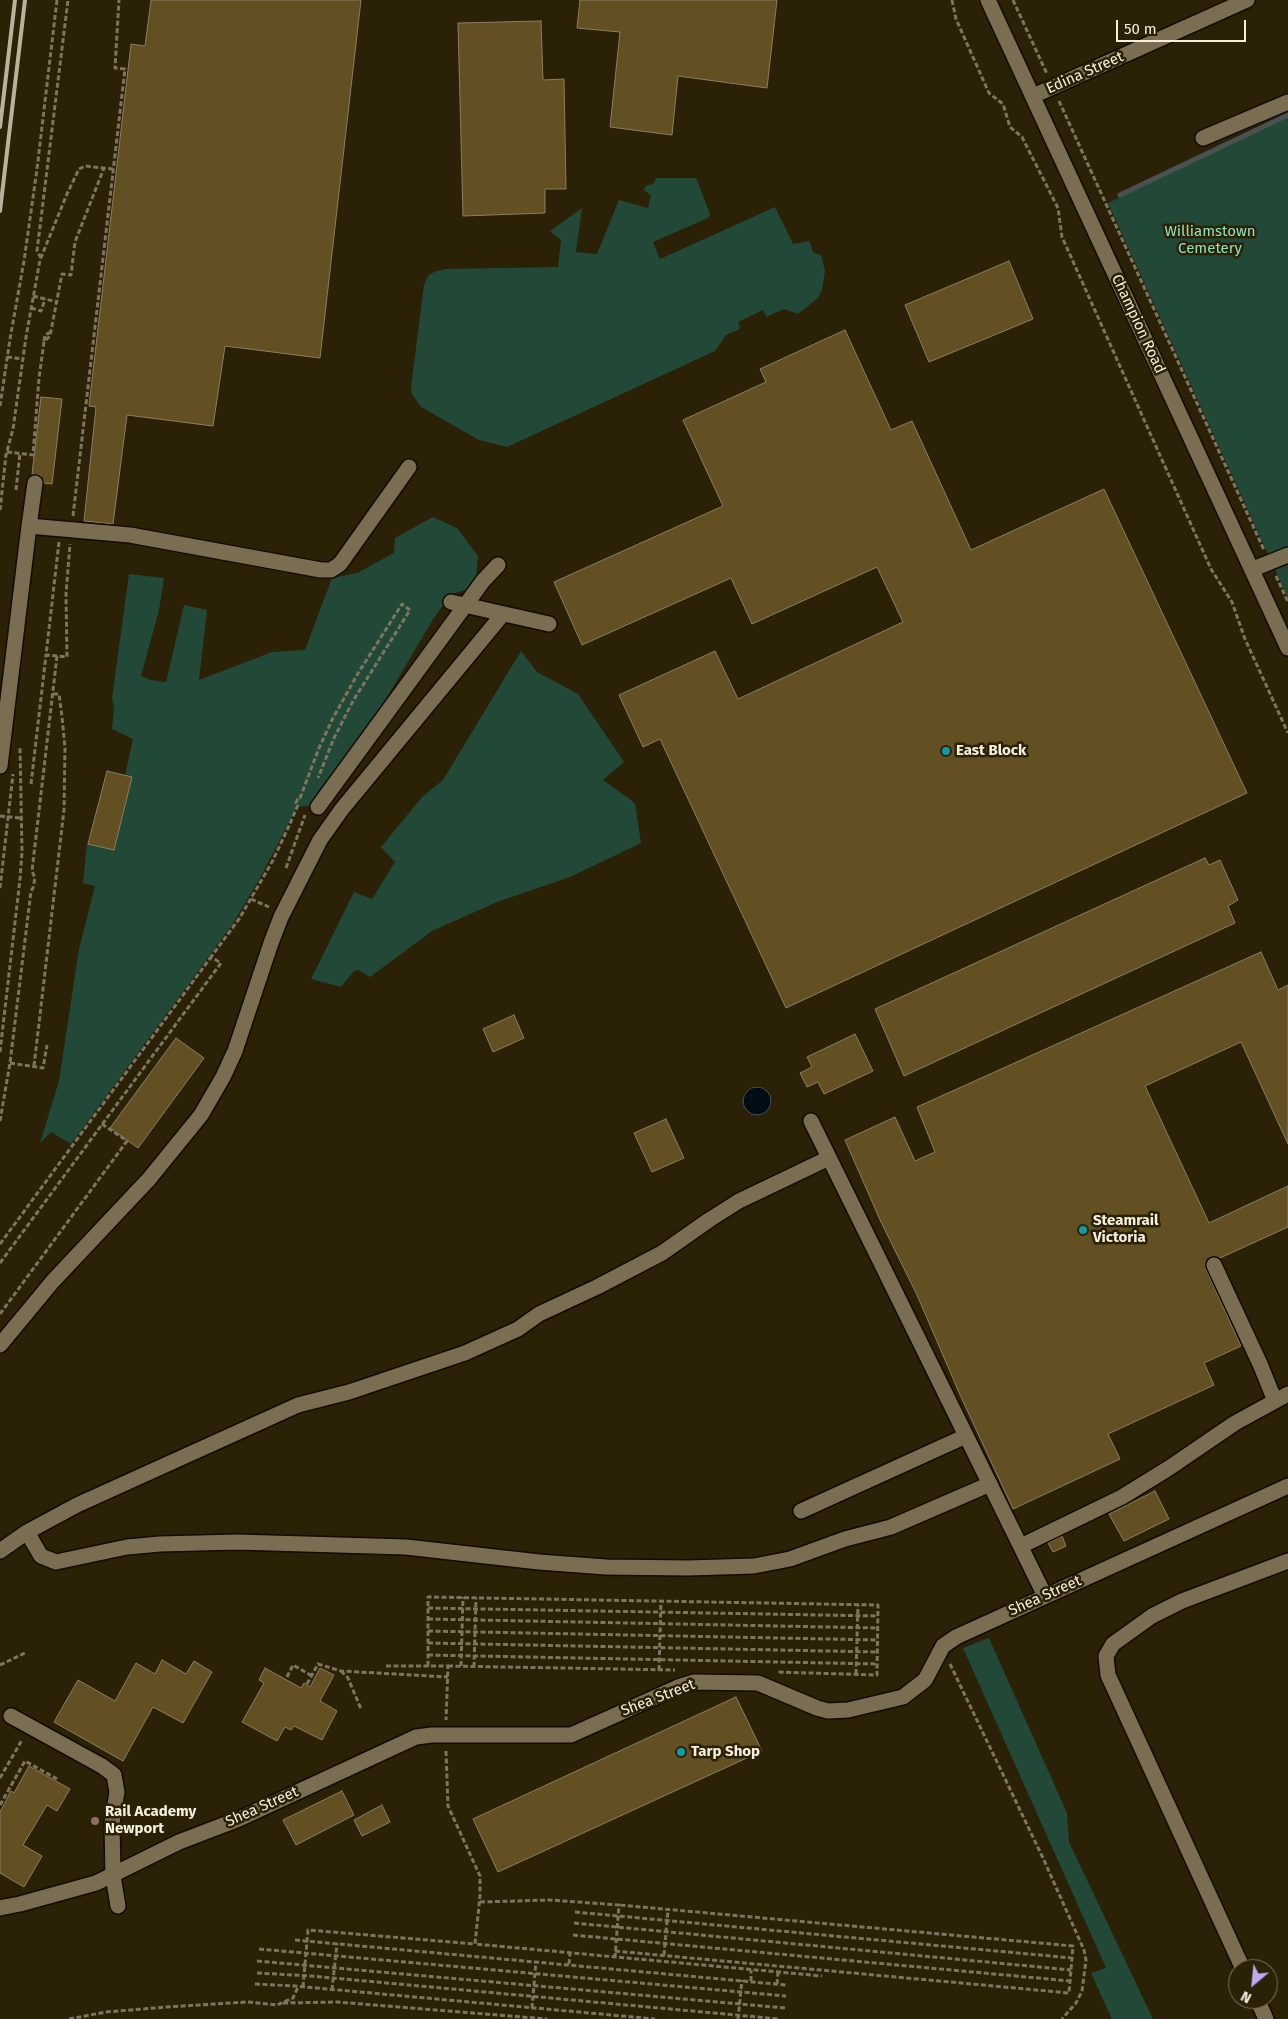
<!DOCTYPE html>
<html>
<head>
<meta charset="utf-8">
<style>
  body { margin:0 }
  #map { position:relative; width:1288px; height:2019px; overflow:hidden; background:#2b2107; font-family:"Fira Sans",sans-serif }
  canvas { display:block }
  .north { position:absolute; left:1228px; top:1959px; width:50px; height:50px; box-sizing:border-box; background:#2b2107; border:1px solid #7c735e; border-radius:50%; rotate:208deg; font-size:14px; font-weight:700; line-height:20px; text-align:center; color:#f6efe0 }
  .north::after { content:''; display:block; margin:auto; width:18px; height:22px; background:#c1a8f3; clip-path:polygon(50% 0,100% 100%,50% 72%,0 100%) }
  .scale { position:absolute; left:1116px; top:20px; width:130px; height:22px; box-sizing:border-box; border:2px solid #f6efe0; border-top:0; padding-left:6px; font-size:15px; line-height:18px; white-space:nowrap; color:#f6efe0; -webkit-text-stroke:4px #2b2107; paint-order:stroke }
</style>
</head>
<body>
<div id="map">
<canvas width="1288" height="2019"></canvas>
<div class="north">N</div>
<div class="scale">50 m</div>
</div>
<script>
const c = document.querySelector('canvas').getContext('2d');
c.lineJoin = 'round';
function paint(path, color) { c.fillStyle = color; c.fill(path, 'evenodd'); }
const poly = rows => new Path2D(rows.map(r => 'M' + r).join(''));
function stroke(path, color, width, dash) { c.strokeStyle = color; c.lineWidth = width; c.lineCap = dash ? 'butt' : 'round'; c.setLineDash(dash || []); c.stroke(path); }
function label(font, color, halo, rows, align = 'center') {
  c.font = font + ' "Fira Sans",sans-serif'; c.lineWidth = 5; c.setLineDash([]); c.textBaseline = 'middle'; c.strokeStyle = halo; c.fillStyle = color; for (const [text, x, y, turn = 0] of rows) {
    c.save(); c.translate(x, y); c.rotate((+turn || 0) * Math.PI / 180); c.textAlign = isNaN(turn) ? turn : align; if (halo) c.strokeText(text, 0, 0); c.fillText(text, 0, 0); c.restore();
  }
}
paint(poly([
  [1288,116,1288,598,1108,203],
  [656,178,696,178,710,214,708,218,653,242,660,259,775,207,793,244,809,241,813,252,821,255,825,271,822,290,818,298,798,314,784,309,766,317,763,310,738,322,740,329,726,335,715,351,507,447,479,440,421,407,412,394,411,387,424,285,428,276,434,272,445,269,558,267,561,240,550,231,582,208,576,252,597,254,619,200,648,208,651,195,643,190,646,186,654,183],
  [433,517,457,528,478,556,476,578,473,587,450,595,432,621,373,721,314,805,297,807,260,878,232,925,71,1144,51,1132,40,1143,59,1081,79,949,95,886,83,883,87,843,114,849,132,777,125,775,133,739,112,729,114,708,112,698,129,574,164,578,159,610,141,676,151,680,166,682,184,605,207,610,199,680,272,652,305,650,332,578,357,573,394,553,395,538],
  [521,651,537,672,578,694,624,762,603,780,635,803,641,843,570,877,497,902,432,931,370,977,358,970,354,971,341,987,311,979,354,892,372,899,395,862,381,847,422,797,443,780],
  [989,1638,1067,1813,1069,1842,1153,2019,1112,2019,1091,1973,1106,1968,963,1648]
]), '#224837');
const water = poly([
  '743 1101a14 14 0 1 1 28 0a14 14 0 1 1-28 0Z'
]);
paint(water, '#000d14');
stroke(water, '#4a5151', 1);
stroke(poly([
  [1120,195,1288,115]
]), '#4a5151', 5);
const building = poly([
  [151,0,361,0,320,358,225,346,213,426,127,415,113,524,84,521,96,407,89,406,131,44,145,46,151,0],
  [580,0,777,0,767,88,678,76,672,135,610,127,620,32,577,28,580,0],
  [541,21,543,80,564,79,566,189,545,189,545,213,463,216,458,23,541,21],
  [1009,261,1033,319,929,362,905,305,1009,261],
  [845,330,891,430,912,421,971,550,1104,489,1247,793,786,1008,660,739,643,747,619,695,715,651,738,699,903,622,877,567,752,624,731,578,582,645,554,582,723,506,683,420,766,382,760,369,845,330],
  [41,397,62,399,52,484,44,483,40,475,32,474,41,397],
  [107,771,132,777,114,850,88,844,107,771],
  [1205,858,1209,865,1220,860,1238,900,1228,906,1235,923,904,1076,875,1009,1205,858],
  [1261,952,1278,990,1288,985,1288,1144,1241,1042,1145,1086,1209,1223,1288,1186,1288,1227,1220,1258,1211,1256,1205,1264,1206,1269,1241,1346,1204,1363,1214,1385,1108,1434,1120,1459,1013,1509,961,1397,917,1295,881,1222,845,1140,895,1117,915,1161,935,1152,917,1107,1261,952],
  [514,1015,524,1038,493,1052,483,1029,514,1015],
  [855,1034,873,1071,824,1094,818,1082,807,1087,800,1073,812,1067,807,1057,855,1034],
  [176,1038,204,1058,138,1148,110,1128,176,1038],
  [666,1119,684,1158,652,1172,634,1133,666,1119],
  [1155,1491,1169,1519,1124,1541,1109,1514,1155,1491],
  [1062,1536,1066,1546,1053,1552,1048,1543,1062,1536],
  [162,1660,186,1674,194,1661,212,1672,183,1723,153,1707,123,1761,54,1722,78,1680,115,1701,136,1663,155,1674,162,1660],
  [265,1668,301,1688,304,1683,310,1687,320,1668,334,1675,320,1701,337,1711,322,1740,294,1726,291,1730,285,1727,277,1741,242,1722,264,1683,259,1680,265,1668],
  [736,1697,762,1751,498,1872,473,1819,736,1697],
  [29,1766,70,1789,57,1811,47,1805,23,1845,42,1856,24,1887,0,1873,0,1812,11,1791,14,1793,29,1766],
  [342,1791,354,1815,296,1845,283,1820,342,1791],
  [382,1805,390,1822,362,1836,354,1820,382,1805]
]);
paint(building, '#624f22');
stroke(building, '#8b7f63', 1);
const minor = poly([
  [988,0,1288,648],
  [1033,96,1247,0],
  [1203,138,1288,102],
  [35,483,29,526,130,535,321,570,331,570,340,564,409,467],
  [1253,569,1288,555],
  [451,602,549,624],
  [0,766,29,526],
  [318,807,483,581,498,565],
  [811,1121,1045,1596],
  [829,1158,739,1201,709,1220,662,1253,597,1287,539,1314,518,1329,465,1353,349,1392,298,1405,77,1505,27,1532,41,1556,56,1562,127,1547,160,1544,237,1542,406,1547,539,1562,606,1567,688,1568,754,1566,790,1559,845,1539,891,1527,990,1484],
  [1214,1265,1260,1364,1275,1401],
  [0,1345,53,1281,149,1179,201,1115,223,1077,235,1051,271,943,281,917,320,840,342,809,503,614],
  [801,1511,966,1436],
  [1021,1546,1122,1497,1169,1468,1235,1423,1288,1394],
  [0,1551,27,1532],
  [11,1716,102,1766,114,1775,117,1792,112,1823,113,1876,118,1906],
  [0,1908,20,1904,96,1883,179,1842,239,1819,416,1737,432,1735,571,1735,678,1687,694,1682,758,1683,817,1708,828,1711,848,1710,903,1697,925,1680,943,1646,956,1637,1288,1486],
  [1243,1969,1108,1675,1106,1656,1113,1644,1152,1616,1182,1601,1288,1561],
  [1257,1999,1266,2019]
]);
stroke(minor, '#140a00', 18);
stroke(poly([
  [952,0,956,19,989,93,1003,104,1010,127,1022,137,1058,208,1062,237,1211,569,1232,602,1245,639,1288,733],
  [1013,0,1047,74],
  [1059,101,1264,550],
  [41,258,37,251,68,0],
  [33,296,57,302],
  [31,308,41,311,45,299],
  [44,341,45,335,51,332],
  [7,357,23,359],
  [0,406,10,339,24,261,37,169,57,0],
  [7,452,33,455,39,378,44,342,50,336,62,274,71,275,75,242,104,168],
  [16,490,20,453],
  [0,510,6,455,13,429,26,337,40,260,67,194,79,169,85,166,113,169],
  [73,516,125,69,115,68,119,0],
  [59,542,46,655,67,657,66,594,70,544],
  [1276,576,1288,602],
  [31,784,46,655],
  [0,816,21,818],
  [286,868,305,815],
  [0,888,13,774],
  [251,899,269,907],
  [0,1052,20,879,22,852,20,746],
  [10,1063,43,1068,47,1045],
  [34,1066,64,810,65,748,62,717,59,694,52,694],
  [0,1121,10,1063,31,891,33,888,35,878,32,871,57,656],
  [0,1244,211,957],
  [0,1263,221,963,211,957,239,919,272,862,289,826,298,805,296,803,298,798,300,798,319,748,333,718,357,675,402,604,410,610,353,701,334,738,318,778],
  [0,1314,127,1141,102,1124],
  [428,1608,878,1616],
  [428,1619,878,1628],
  [428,1631,878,1640],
  [428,1643,878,1652],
  [428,1655,878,1664],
  [950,1664,1043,1858,1084,1950,1086,1960,1082,1991,1076,2003,1062,2019],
  [0,1665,25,1653],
  [386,1666,448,1666,446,1720],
  [428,1666,428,1597,878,1605,877,1675,776,1672],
  [448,1666,675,1670],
  [461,1666,463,1597],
  [474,1667,476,1598],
  [659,1670,661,1601],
  [341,1671,348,1678,361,1709],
  [856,1674,858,1605],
  [287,1677,293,1665,312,1676],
  [307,1684,318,1664,341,1671,448,1677],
  [446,1751,448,1806,480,1876,480,1896,475,1944,822,1976],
  [0,1778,22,1740],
  [0,1805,25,1761,57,1779],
  [480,1902,550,1900,619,1905,615,1957],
  [575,1912,1072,1958],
  [574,1923,1071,1970],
  [573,1935,1070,1981],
  [295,1940,786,1985],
  [259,1949,786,1996],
  [615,1951,1069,1993,1072,1958,1073,1946,619,1905],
  [664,1955,668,1910],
  [257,1961,785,2008],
  [569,1964,570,1953],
  [257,1973,311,1976,779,2019],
  [751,1981,751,1970],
  [255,1984,295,1986,655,2019],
  [777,1984,778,1972],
  [303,1987,308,1930,475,1944],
  [332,1990,337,1943],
  [283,2003,337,2002,547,2019],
  [532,2008,536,1961],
  [69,2019,106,2012,167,2007,247,2002,277,2005,293,1998,298,1987],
  [738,2019,742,1980]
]), '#7e7560', 3, [5, 2.5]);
stroke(minor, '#7a6e52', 15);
stroke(poly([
  [0,127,15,0],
  [0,211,25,0]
]), '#bab29f', 4);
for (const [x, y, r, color] of [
  [946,751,5,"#0f9aa8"],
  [1083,1230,5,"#0f9aa8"],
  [681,1752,5,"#0f9aa8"],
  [95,1821,5,"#8d6e63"]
]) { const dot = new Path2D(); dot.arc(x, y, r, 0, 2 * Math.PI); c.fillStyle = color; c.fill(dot); stroke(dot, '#2b2107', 2); }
label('15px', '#f6efe0', '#2b2107', [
  ["Edina Street",1085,73,-24],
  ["Champion Road",1138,324,65],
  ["Shea Street",1045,1596,-24],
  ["Shea Street",658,1698,-21],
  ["Shea Street",262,1807,-24]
]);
label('15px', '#8fe1ba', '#2b2107', [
  ["Williamstown",1210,232],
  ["Cemetery",1210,249]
]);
label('bold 15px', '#f6efe0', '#2b2107', [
  ["East Block",956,751],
  ["Steamrail",1093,1221],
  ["Victoria",1093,1238],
  ["Tarp Shop",691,1752],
  ["Rail Academy",105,1812],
  ["Newport",105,1829]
], 'left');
</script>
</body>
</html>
